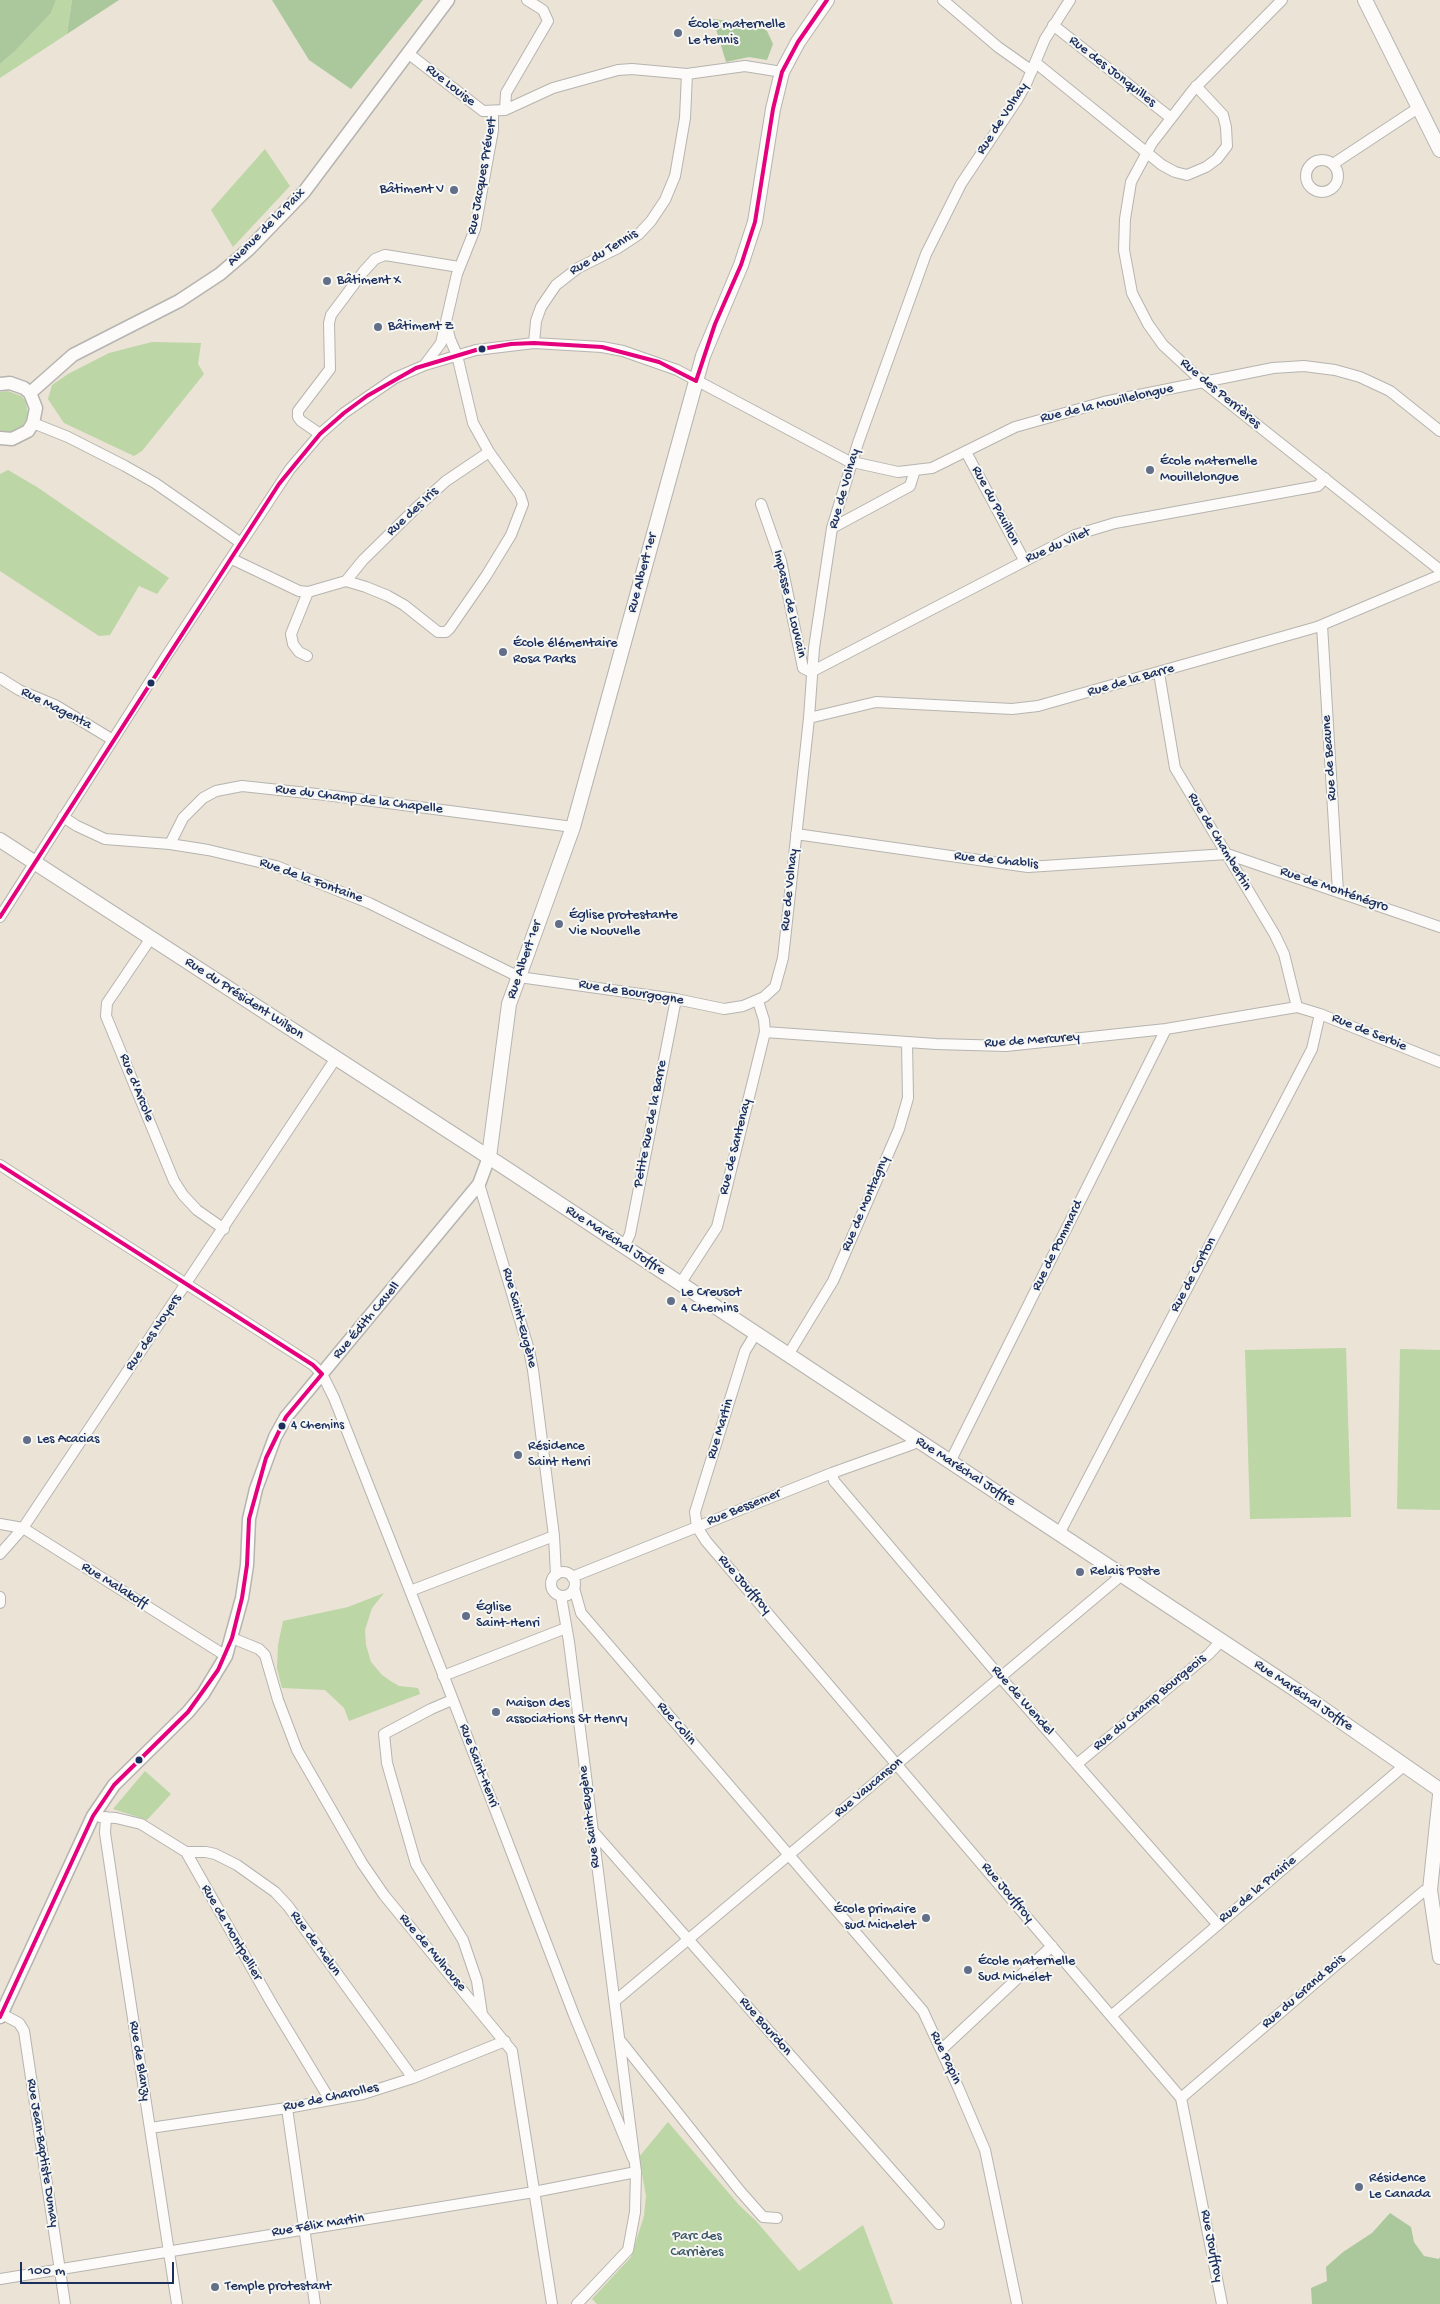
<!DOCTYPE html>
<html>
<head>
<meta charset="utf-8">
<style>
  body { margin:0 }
  #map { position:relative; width:1440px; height:2304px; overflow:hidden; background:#eae3d6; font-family:"Gochi Hand",sans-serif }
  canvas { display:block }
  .scale { position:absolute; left:20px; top:2262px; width:154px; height:22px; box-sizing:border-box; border:2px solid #1b2f5e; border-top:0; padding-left:6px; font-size:15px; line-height:18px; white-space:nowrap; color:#1b2f5e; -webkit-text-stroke:4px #f6f6f2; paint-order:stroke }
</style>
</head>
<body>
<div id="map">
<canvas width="1440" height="2304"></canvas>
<div class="scale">100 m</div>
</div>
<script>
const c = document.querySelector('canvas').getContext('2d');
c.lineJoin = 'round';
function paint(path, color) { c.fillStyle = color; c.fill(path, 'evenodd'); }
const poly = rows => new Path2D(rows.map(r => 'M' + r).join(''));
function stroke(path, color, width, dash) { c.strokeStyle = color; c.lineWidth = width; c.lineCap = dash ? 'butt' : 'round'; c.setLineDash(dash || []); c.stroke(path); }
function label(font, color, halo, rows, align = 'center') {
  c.font = font + ' "Gochi Hand",sans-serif'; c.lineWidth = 4; c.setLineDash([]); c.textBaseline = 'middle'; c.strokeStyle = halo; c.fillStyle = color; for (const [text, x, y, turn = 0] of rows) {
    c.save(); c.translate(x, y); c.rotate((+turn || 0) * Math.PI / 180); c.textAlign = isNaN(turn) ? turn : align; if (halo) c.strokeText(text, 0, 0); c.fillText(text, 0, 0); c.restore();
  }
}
paint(poly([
  [56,0,72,0,67,34,0,78,0,64,15,51,51,13],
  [265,149,290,186,233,247,211,210],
  [152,342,201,343,198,364,204,374,142,451,134,456,64,423,48,399,52,385,68,374,109,353],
  [8,391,21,396,26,401,28,415,23,426,12,432,5,432,0,431,0,392],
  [8,470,37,487,169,578,157,594,139,586,110,635,99,636,0,571,0,474],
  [1346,1348,1351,1517,1250,1519,1245,1350],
  [1400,1349,1440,1350,1440,1510,1397,1509],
  [384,1593,372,1608,365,1630,366,1645,371,1662,382,1675,392,1682,399,1686,418,1688,420,1694,349,1721,344,1708,325,1690,282,1688,277,1668,278,1645,283,1621,348,1607],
  [145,1771,171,1794,147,1820,113,1809],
  [668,2122,739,2205,756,2221,799,2271,863,2225,893,2304,597,2304,592,2299,631,2257,644,2216,646,2196,639,2157]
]), '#bcd6a6');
paint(poly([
  [0,0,56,0,51,13,15,51,0,64],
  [72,0,119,0,67,34],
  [272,0,423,0,351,89,309,60],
  [713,19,757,25,767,31,773,44,767,60,749,57,726,62],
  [1390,2213,1411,2227,1414,2242,1424,2256,1439,2259,1440,2257,1440,2304,1312,2304,1311,2288,1327,2281,1326,2267,1343,2252,1372,2233]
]), '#abc79c');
const minor = poly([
  [943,0,998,47,1032,71],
  [1282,0,1193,90,1152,143,1131,182,1125,219,1124,250,1132,293,1148,324,1163,345,1203,382,1440,570],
  [1053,25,1171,118],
  [409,54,483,111,505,110,553,88,618,70,632,69,687,74,745,66,782,72],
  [1036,63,1162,165,1175,172,1187,175,1206,167,1217,159,1227,146,1226,127,1223,115,1196,86],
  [505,110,506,93,548,21,543,10,527,0],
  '1306 176a16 16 0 1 1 32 0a16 16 0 1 1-32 0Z',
  [1333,164,1418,108],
  [534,343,536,321,541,307,556,285,578,268,618,248,639,234,651,221,665,200,675,176,679,153,685,118,687,74],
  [426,363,441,343,457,274,475,229,493,130,493,111],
  [33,423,68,437,125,466,155,483,241,543],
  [320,434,301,421,298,417,298,411,330,369,329,323,331,315,364,271,375,259,385,255,459,267],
  [966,452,1024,560],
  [761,504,781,561,803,668,811,672],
  [832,528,910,486,915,470],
  [232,559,299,591,308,592,346,581,366,587,388,596,404,605,438,632,446,632,450,628,486,576,511,535,523,504,520,495,489,452,473,423,457,355,450,339,446,323],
  [346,581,363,560,415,509,446,481,489,452],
  [1322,625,1338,892],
  [307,656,299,652,293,644,291,634,308,592],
  [811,672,1075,535,1115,523,1318,486,1325,478],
  [1159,673,1175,768,1275,935,1284,954,1297,1007],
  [0,678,19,690,55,705,113,740],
  [809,718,876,702,1012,709,1038,706,1317,627,1440,575],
  [63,817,77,826,105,839,170,844,208,850,276,866,369,903,519,977,676,999,724,1009,743,1006,764,997,775,987,783,958,809,718,814,648,832,528,858,443,926,254,961,184,1017,100,1026,84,1045,39,1070,0],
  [796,834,1028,867,1227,854,1440,927],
  [170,844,183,818,203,798,216,791,242,786,326,795,573,827],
  [0,917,167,655,290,469,320,434,344,413,395,378,425,365,476,350,534,343,602,347,623,351,677,370,848,461,898,472,932,468,1015,427,1104,402,1273,368,1304,366,1335,370,1360,377,1390,391,1440,431],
  [151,938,107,1003,106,1016,174,1181,183,1195,197,1210,224,1229],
  [765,1032,936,1044,1006,1046,1166,1029,1297,1007,1320,1014,1440,1062],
  [0,1165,313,1365,322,1374,334,1398,448,1687,574,2015,633,2158],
  [479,1184,529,1350,533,1370,554,1536,556,1575],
  [624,1247,630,1234,676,999],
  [680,1284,717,1227,765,1032,764,1020,758,1001],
  [756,1333,745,1351,695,1512,697,1527,706,1541,1181,2098,1222,2304],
  [788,1355,833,1281,899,1129,908,1098,907,1042],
  [950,1462,1166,1029],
  [832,1473,834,1481,1001,1678,1218,1925],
  [0,1524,23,1528,226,1656],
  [1059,1534,1312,1049,1320,1014],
  [0,1554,23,1528,336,1058],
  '551 1584a12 12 0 1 1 24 0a12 12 0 1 1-24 0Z',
  [572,1577,832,1473,913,1444,915,1439],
  [574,1588,581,1613,923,2011,958,2087,985,2150,1017,2304],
  [410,1591,554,1536],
  [561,1596,569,1642,636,2172,635,2212,628,2250,577,2304],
  [0,1597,0,1603],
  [232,1638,259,1649,265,1655,278,1700,297,1750,362,1863,384,1895,512,2051,552,2304],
  [443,1676,566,1628],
  [452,1700,431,1709,384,1734,387,1763,416,1864,463,1940,477,1981,482,2014],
  [1077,1764,1209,1654,1221,1641],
  [100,1817,116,1818,141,1824,186,1852,272,2004,330,2100],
  [106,1817,105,1833,120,1934,177,2304],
  [591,1829,939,2224],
  [186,1852,206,1852,215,1854,237,1865,275,1892,288,1906,413,2078],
  [615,2001,1122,1575],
  [0,2013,19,2023,24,2031,65,2304],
  [1111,2016,1405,1765],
  [619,2039,740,2191,763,2217,777,2218],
  [941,2050,1052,1946],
  [1181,2098,1329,1971,1424,1891,1430,1890],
  [287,2108,315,2304],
  [150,2128,287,2108,363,2094,413,2078,505,2041],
  [0,2279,534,2192,636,2172]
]);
const tertiary = poly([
  [0,384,10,383,24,388,30,393,36,408,33,423,28,431,12,439,0,438],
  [30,393,73,355,179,301,220,274,248,250,304,192,448,0],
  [0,2017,93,1816,114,1785,188,1712,203,1694,226,1656,242,1598,247,1565,249,1519,256,1489,275,1437,286,1417,479,1184,489,1157]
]);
const secondary = poly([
  [1365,0,1440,150],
  [0,840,510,1171,1296,1690,1440,1790],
  [489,1157,509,1004,573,827,703,356,741,265,755,222,773,109,782,72,798,42,827,0],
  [1440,1795,1430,1890,1440,1957]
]);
stroke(minor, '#b6b4b0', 12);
stroke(tertiary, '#b6b4b0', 15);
stroke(secondary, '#b6b4b0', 16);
stroke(minor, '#fcfbf9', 10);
stroke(tertiary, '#fcfbf9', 12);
stroke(secondary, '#fcfbf9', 14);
stroke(poly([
  [0,917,279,484,320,434,344,413,367,396,416,368,476,350,511,344,534,343,602,347,659,362,696,381,715,324,741,265,755,222,773,109,782,72,798,42,827,0],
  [0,1165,313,1365,322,1374,286,1417,266,1458,249,1519,247,1565,242,1598,232,1638,218,1670,188,1712,114,1785,93,1816,0,2017]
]), '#e5007d', 4);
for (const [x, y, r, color] of [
  [678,33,5,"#636e88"],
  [454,190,5,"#636e88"],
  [327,281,5,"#636e88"],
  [378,327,5,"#636e88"],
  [482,349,4.5,"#1b2f5e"],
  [1150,470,5,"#636e88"],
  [503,652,5,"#636e88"],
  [151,683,4.5,"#1b2f5e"],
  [559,924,5,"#636e88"],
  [671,1301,5,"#636e88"],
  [282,1426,4.5,"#1b2f5e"],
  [27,1440,5,"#636e88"],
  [518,1455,5,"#636e88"],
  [1080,1572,5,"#636e88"],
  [466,1616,5,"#636e88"],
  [496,1712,5,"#636e88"],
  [139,1760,4.5,"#1b2f5e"],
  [926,1918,5,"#636e88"],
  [968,1970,5,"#636e88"],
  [1359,2187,5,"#636e88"],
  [215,2287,5,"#636e88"]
]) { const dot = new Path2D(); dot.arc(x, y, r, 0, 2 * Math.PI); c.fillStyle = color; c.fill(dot); stroke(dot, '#f6f6f2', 2); }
label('13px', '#1b2f5e', '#f6f6f2', [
  ["4 Chemins",291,1426]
], 'left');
label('14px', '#1b2f5e', '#f6f6f2', [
  ["École maternelle",688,25],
  ["Le tennis",688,41],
  ["Bâtiment V",444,190,"right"],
  ["Bâtiment X",337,281],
  ["Bâtiment Z",388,327],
  ["École maternelle",1160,462],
  ["Mouillelongue",1160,478],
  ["École élémentaire",513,644],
  ["Rosa Parks",513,660],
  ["Église protestante",569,916],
  ["Vie Nouvelle",569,932],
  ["Le Creusot",681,1293],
  ["4 Chemins",681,1309],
  ["Les Acacias",37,1440],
  ["Résidence",528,1447],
  ["Saint Henri",528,1463],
  ["Relais Poste",1090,1572],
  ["Église",476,1608],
  ["Saint-Henri",476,1624],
  ["Maison des",506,1704],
  ["associations St Henry",506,1720],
  ["École primaire",916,1910,"right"],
  ["sud Michelet",916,1926,"right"],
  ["École maternelle",978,1962],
  ["Sud Michelet",978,1978],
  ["Résidence",1369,2179],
  ["Le Canada",1369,2195],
  ["Temple protestant",225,2287]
], 'left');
label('14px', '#1b2f5e', '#f6f6f2', [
  ["Rue des Jonquilles",1112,72,38],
  ["Rue Louise",450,86,38],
  ["Rue de Volnay",1003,119,-57],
  ["Rue Jacques Prévert",483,176,-80],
  ["Avenue de la Paix",267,228,-45],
  ["Rue du Tennis",604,253,-31],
  ["Rue des Perrières",1220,394,40],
  ["Rue de la Mouillelongue",1107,404,-13],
  ["Rue de Volnay",845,489,-74],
  ["Rue du Pavillon",995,506,62],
  ["Rue des Iris",413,512,-43],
  ["Rue du Vilet",1058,546,-24],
  ["Rue Albert 1er",643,573,-75],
  ["Impasse de Louvain",789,604,77],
  ["Rue de la Barre",1131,681,-16],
  ["Rue Magenta",56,709,27],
  ["Rue de Beaune",1330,758,-94],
  ["Rue du Champ de la Chapelle",359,800,7],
  ["Rue de Chambertin",1219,842,59],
  ["Rue de Chablis",996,861,6],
  ["Rue de la Fontaine",311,881,20],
  ["Rue de Volnay",790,890,-84],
  ["Rue de Monténégro",1334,890,19],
  ["Rue Albert 1er",525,960,-71],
  ["Rue de Bourgogne",631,993,9],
  ["Rue du Président Wilson",244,999,33],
  ["Rue de Serbie",1369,1033,22],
  ["Rue de Mercurey",1032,1041,-4],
  ["Rue d'Arcole",136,1088,68],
  ["Petite Rue de la Barre",651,1124,-79],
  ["Rue de Santenay",736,1147,-76],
  ["Rue de Montagny",866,1204,-67],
  ["Rue Maréchal Joffre",615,1241,33],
  ["Rue de Pommard",1058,1246,-64],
  ["Rue de Corton",1194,1275,-62],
  ["Rue Saint-Eugène",519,1318,75],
  ["Rue Édith Cavell",367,1321,-50],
  ["Rue des Noyers",154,1333,-56],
  ["Rue Martin",721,1429,-73],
  ["Rue Maréchal Joffre",965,1472,33],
  ["Rue Bessemer",744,1508,-22],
  ["Rue Jouffroy",744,1585,49],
  ["Rue Malakoff",114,1586,32],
  ["Rue Maréchal Joffre",1303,1696,34],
  ["Rue de Wendel",1022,1701,49],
  ["Rue du Champ Bourgeois",1150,1703,-40],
  ["Rue Colin",676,1724,49],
  ["Rue Saint-Henri",478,1766,69],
  ["Rue Vaucanson",869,1788,-40],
  ["Rue Saint-Eugène",590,1817,-97],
  ["Rue de la Prairie",1258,1890,-40],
  ["Rue Jouffroy",1007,1893,50],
  ["Rue de Montpellier",231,1933,60],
  ["Rue de Melun",315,1944,54],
  ["Rue de Mulhouse",432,1953,50],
  ["Rue du Grand Bois",1304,1992,-41],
  ["Rue Bourdon",765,2027,49],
  ["Rue Papin",945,2058,65],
  ["Rue de Blanzy",139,2061,81],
  ["Rue de Charolles",331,2098,-12],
  ["Rue Jean-Baptiste Dumay",42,2153,81],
  ["Rue Félix Martin",318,2226,-9],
  ["Rue Jouffroy",1211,2246,79]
]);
label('14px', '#3a5666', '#f6f6f2', [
  ["Parc des",697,2237],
  ["Carrières",697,2253]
]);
</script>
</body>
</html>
